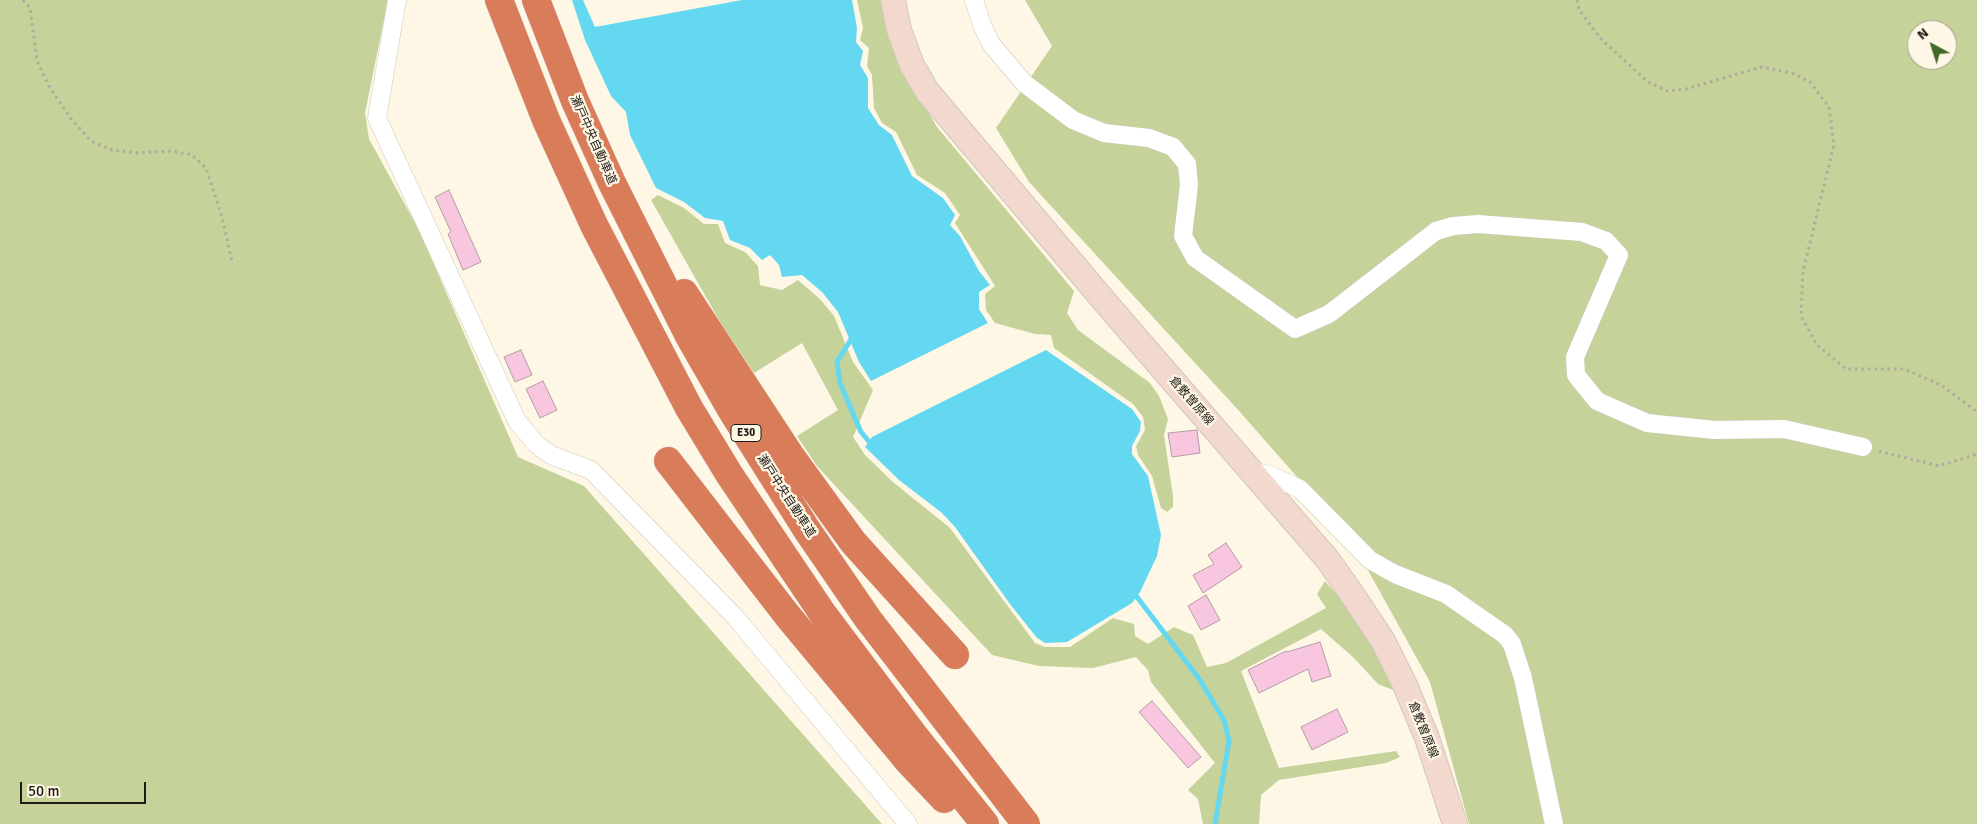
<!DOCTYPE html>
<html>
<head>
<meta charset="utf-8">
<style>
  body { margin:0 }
  #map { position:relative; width:1977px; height:824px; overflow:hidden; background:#fff7e6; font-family:Signika,sans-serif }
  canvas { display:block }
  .north { position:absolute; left:1907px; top:20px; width:50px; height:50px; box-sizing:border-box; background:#fff7e6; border:1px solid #a59f92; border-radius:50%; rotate:320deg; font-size:14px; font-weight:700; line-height:20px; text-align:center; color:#1e1b15 }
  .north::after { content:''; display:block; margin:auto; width:18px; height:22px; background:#406a27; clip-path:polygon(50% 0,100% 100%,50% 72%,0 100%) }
  .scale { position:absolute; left:20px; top:782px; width:126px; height:22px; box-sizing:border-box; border:2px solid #1e1b15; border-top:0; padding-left:6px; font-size:15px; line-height:18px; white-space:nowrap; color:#1e1b15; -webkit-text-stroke:4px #fff7e6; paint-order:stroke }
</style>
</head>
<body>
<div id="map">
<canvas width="1977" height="824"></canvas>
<div class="north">N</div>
<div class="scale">50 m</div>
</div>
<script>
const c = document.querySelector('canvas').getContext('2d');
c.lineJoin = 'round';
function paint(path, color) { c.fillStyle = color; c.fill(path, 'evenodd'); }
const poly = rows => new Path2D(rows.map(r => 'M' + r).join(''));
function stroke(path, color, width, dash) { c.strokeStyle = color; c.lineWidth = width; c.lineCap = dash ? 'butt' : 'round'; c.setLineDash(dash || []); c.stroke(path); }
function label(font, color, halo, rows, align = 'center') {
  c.font = font + ' Signika,"Noto Sans JP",sans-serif'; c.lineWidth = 4.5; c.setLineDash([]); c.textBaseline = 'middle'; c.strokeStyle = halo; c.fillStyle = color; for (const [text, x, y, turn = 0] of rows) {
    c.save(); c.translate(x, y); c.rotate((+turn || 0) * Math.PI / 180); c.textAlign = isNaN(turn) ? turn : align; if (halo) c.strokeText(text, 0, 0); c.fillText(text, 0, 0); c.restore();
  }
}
paint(poly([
  [0,0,388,0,365,113,369,139,418,228,518,457,584,486,882,824,0,824],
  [857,0,882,0,914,87,937,127,1074,291,1067,313,1078,330,1150,383,1159,396,1168,419,1164,435,1173,496,1173,507,1167,512,1161,508,1152,476,1138,455,1136,446,1145,430,1143,417,1133,404,1054,348,1051,335,1035,334,995,323,986,310,985,294,995,286,955,223,960,215,945,193,917,175,896,132,882,123,874,108,872,75,867,66,869,48,860,40,863,28],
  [1025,0,1977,0,1977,824,1469,824,1430,682,1349,536,1240,412,1029,182,996,128,1052,46],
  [1917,30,1947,30,1947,60,1917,60],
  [658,195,684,208,704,224,718,224,725,243,745,252,758,266,760,285,782,290,798,280,820,299,834,316,853,362,873,390,853,437,865,455,893,482,950,528,1035,643,1045,647,1070,647,1113,618,1134,624,1135,636,1148,644,1174,627,1193,635,1207,667,1226,663,1326,608,1317,594,1325,581,1351,611,1398,692,1378,684,1354,658,1321,629,1241,671,1279,768,1396,751,1400,757,1386,763,1279,780,1261,795,1259,824,1203,824,1198,799,1188,790,1215,763,1151,682,1148,670,1136,657,1093,668,1039,666,992,655,817,466,797,436,838,410,802,343,754,373,723,327,651,200]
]), '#c5d29a');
paint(poly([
  [572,0,583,0,595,27,742,0,852,0,857,28,856,42,863,51,860,65,868,78,868,108,879,125,892,135,912,176,943,198,955,215,950,225,960,236,979,271,990,285,979,292,979,309,988,323,871,381,859,362,838,312,822,292,802,275,782,277,779,265,770,255,762,260,750,248,730,240,723,221,705,218,684,202,656,188,630,135,626,112,611,96,585,40],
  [1046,350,1132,409,1141,422,1140,431,1132,446,1132,454,1148,476,1161,535,1157,556,1140,592,1132,603,1067,642,1045,643,1037,638,1010,604,955,527,942,513,899,480,865,447,872,437]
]), '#64d8f0');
stroke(poly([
  [853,336,837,362,840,383,861,432,872,445],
  [1134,593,1200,680,1224,720,1229,741,1215,824]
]), '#64d8f0', 5);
const building = poly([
  [449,190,481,262,463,270,448,234,451,232,435,197,449,190],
  [521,350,532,375,515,382,504,357,521,350],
  [543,381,557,410,540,418,526,389,543,381],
  [1197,430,1200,453,1172,457,1168,433,1197,430],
  [1226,543,1242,567,1203,593,1193,575,1214,564,1208,555,1226,543],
  [1206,595,1220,620,1201,630,1188,606,1206,595],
  [1320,642,1331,676,1312,682,1308,669,1259,693,1248,670,1286,651,1287,652,1320,642],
  [1152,701,1201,757,1188,768,1139,712,1152,701],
  [1337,709,1348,732,1312,750,1301,727,1337,709]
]);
paint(building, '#f8c6df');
stroke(building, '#b09ea7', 1);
const street = poly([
  [397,0,377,118,517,421,536,444,551,455,591,470,736,618,908,824],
  [974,0,982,25,991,44,1024,83,1073,120,1104,133,1149,138,1173,147,1187,164,1189,185,1183,236,1195,258,1295,329,1329,314,1436,231,1453,226,1478,224,1582,232,1606,241,1619,255,1575,357,1576,375,1597,401,1647,423,1715,430,1784,429,1863,447],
  [1252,472,1270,475,1300,489,1370,560,1395,574,1446,594,1505,635,1512,644,1523,678,1554,824]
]);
const secondary = poly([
  [893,0,899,30,912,65,927,91,1105,302,1328,560,1354,597,1383,641,1405,685,1427,738,1455,824]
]);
const highway = poly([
  [499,0,546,120,594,225,689,408,729,474,823,614,913,734,985,824],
  [536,0,575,101,612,183,689,336,732,411,807,530,868,619,1026,824],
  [684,293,790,455,853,542,955,655],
  [668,461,787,615,909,762,944,799]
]);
stroke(street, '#d0c9b8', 19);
stroke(secondary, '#d0c9b8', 26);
stroke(highway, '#e0dfde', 29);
stroke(poly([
  [23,0,30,8,37,61,50,88,72,120,91,141,112,150,138,153,171,151,192,155,206,168,222,217,232,262],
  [1577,0,1579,10,1602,40,1648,82,1667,91,1686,89,1761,67,1792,73,1810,82,1829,107,1834,145,1803,271,1801,316,1817,345,1846,369,1904,369,1941,385,1977,412],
  [1879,451,1939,466,1977,454]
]), '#b0aa9d', 3, [2.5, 4]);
stroke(street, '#fff', 18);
stroke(secondary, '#f3d8ce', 24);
stroke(highway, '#d87c5a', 28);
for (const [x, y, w] of [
  [746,433,30]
]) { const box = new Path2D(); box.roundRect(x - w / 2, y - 8.5, w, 17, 4); c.fillStyle = '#fff7e6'; c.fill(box); stroke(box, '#1e1b15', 1); }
label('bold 11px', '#1e1b15', null, [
  ["E30",746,433]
]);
label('12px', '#1e1b15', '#fff7e6', [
  ["瀬戸中央自動車道",593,140,66],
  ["倉敷曽原線",1191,401,49],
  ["瀬戸中央自動車道",786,496,57],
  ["倉敷曽原線",1423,730,68]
]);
</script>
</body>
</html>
